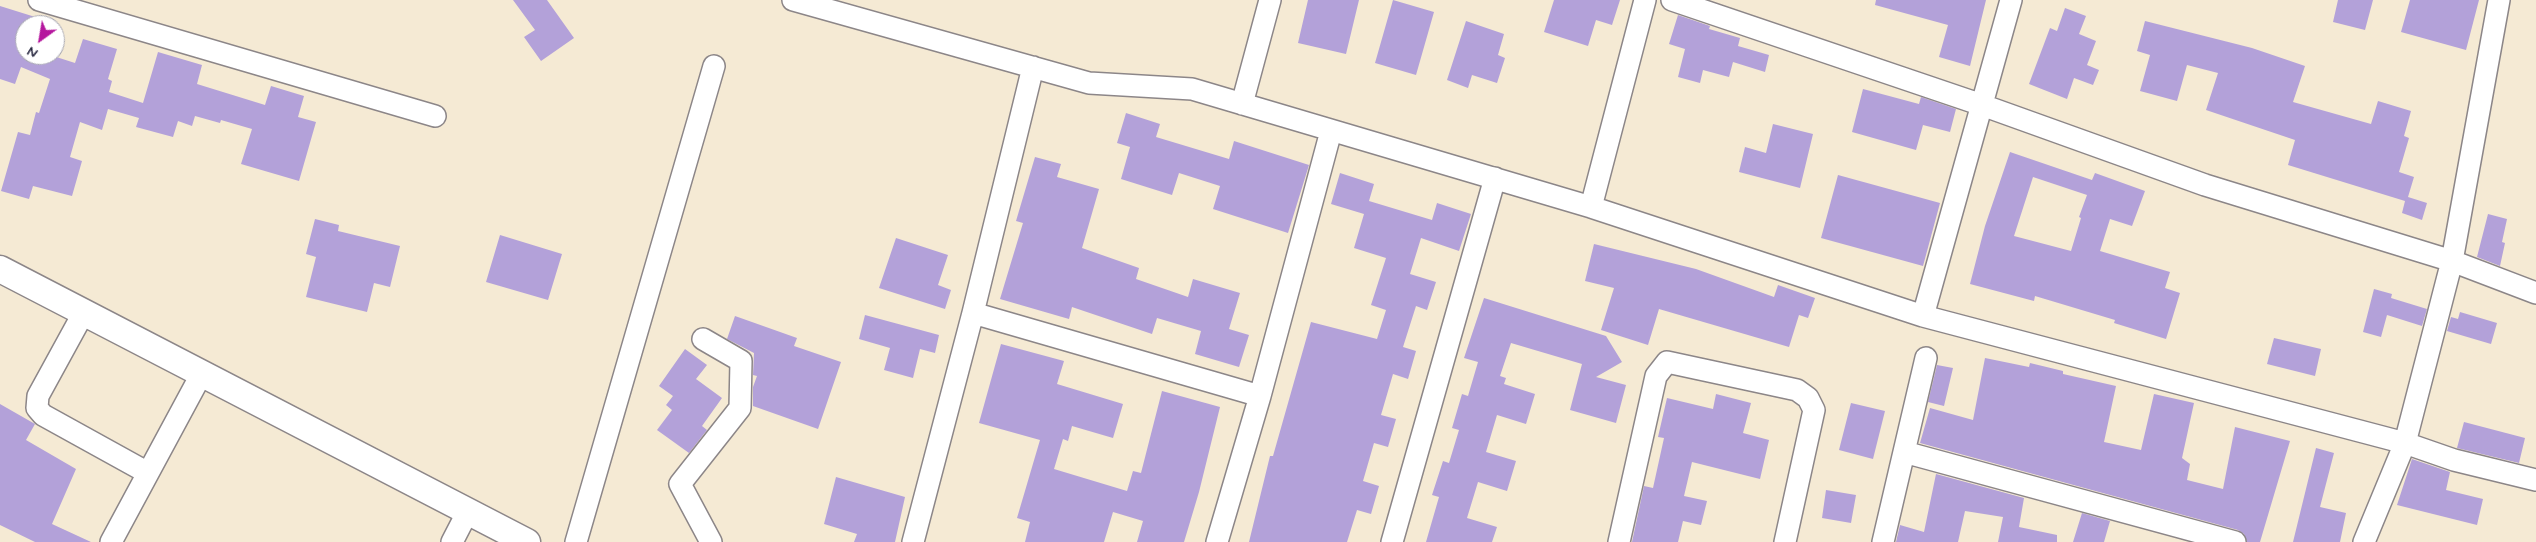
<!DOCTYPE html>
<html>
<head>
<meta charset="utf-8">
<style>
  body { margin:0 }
  #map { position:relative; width:2536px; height:542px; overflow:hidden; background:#f5ead4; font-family:Mynerve,sans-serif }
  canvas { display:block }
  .north { position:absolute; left:15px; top:15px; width:50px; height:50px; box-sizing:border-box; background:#fff; border:1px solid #a7a7b1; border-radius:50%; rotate:212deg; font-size:14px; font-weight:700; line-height:20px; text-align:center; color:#22223b }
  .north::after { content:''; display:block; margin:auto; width:18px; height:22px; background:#b5179e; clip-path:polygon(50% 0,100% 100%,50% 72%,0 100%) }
</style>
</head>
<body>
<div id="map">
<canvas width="2536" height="542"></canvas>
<div class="north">N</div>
</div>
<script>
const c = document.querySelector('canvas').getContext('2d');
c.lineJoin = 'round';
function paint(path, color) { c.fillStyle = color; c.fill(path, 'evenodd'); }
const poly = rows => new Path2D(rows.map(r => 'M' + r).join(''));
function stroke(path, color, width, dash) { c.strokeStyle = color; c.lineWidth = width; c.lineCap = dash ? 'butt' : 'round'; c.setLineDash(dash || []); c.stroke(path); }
paint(poly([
  [513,0,547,0,574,38,541,61,524,37,535,30],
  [1308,0,1359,0,1346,54,1298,43],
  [1393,0,1434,12,1416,75,1375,63],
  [1554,0,1620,0,1612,25,1596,20,1588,46,1544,32],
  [1876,0,1986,0,1970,66,1939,57,1948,25,1875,5],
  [2338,0,2373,0,2365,30,2333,22],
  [2410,0,2479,0,2466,50,2401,32],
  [0,6,48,21,47,25,25,25,25,55,50,55,75,63,83,39,117,49,108,79,112,81,109,92,143,103,158,52,202,65,197,84,265,105,271,86,304,96,298,117,316,122,299,181,241,164,252,129,221,120,220,123,195,116,192,126,178,121,173,137,136,127,139,118,108,109,102,130,80,122,70,157,82,161,72,196,33,186,29,199,1,191,18,132,30,135,36,112,39,113,50,79,21,67,15,84,0,79],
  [2065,8,2086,16,2079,34,2096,41,2087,65,2099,70,2093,85,2074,78,2067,99,2029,84,2050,28,2057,31],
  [1678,15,1710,26,1709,29,1740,38,1738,46,1769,55,1765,72,1733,62,1729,77,1703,70,1700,83,1678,77,1685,49,1669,44],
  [1466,21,1504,34,1498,55,1505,58,1497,83,1472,75,1468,88,1447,80],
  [2145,21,2252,48,2305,66,2293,102,2371,124,2378,101,2411,111,2404,136,2409,138,2399,172,2414,177,2408,197,2427,203,2422,220,2402,213,2405,201,2288,165,2295,140,2206,110,2218,73,2187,65,2177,101,2140,91,2150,55,2137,51],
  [1863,89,1919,104,1921,97,1956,109,1950,132,1923,125,1916,150,1852,132],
  [1126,113,1160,124,1156,137,1229,159,1234,141,1309,165,1288,233,1213,209,1220,186,1179,173,1172,195,1121,179,1130,147,1117,143],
  [1773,124,1813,134,1800,188,1739,172,1745,147,1766,153],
  [2010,152,2092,180,2095,173,2145,191,2132,226,2110,219,2100,251,2170,272,2165,288,2180,293,2166,339,2114,323,2115,320,2035,296,2034,301,1970,284,1985,226],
  [2033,177,2087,195,2079,217,2081,218,2071,251,2014,236],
  [1035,157,1061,164,1057,177,1099,189,1082,248,1139,268,1136,279,1188,297,1193,279,1240,293,1229,329,1249,335,1239,367,1195,354,1201,331,1157,318,1152,334,1072,307,1069,319,1000,299,1023,223,1016,221],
  [1340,173,1374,184,1369,201,1432,220,1437,203,1471,214,1459,251,1421,238,1410,274,1436,282,1427,310,1416,306,1403,347,1416,351,1408,379,1393,374,1381,415,1396,419,1388,447,1374,443,1363,481,1379,486,1371,514,1357,510,1347,542,1249,542,1270,456,1273,456,1311,322,1377,339,1386,310,1371,305,1386,258,1354,248,1364,214,1331,204],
  [1838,175,1940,203,1923,266,1821,238],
  [2488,214,2507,219,2502,242,2505,243,2500,266,2477,257],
  [315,219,339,225,338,231,400,246,390,287,374,283,367,312,306,297,316,257,306,254],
  [500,235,562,254,548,300,486,282],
  [896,238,948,255,938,285,951,290,945,309,879,288],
  [1594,244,1696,269,1774,297,1778,285,1815,298,1808,318,1799,315,1789,347,1659,309,1648,345,1601,330,1614,288,1585,281],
  [2374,289,2392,294,2391,298,2427,309,2422,326,2387,315,2381,337,2363,332],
  [1484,298,1606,336,1622,362,1596,377,1626,385,1616,423,1570,410,1582,364,1511,343,1500,376,1506,378,1504,384,1535,394,1526,424,1497,415,1486,452,1516,461,1507,491,1478,482,1467,518,1497,527,1492,542,1426,542,1439,497,1432,495,1443,461,1449,463,1459,430,1452,428,1462,394,1468,396,1478,362,1464,358],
  [2460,312,2497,323,2491,344,2447,331,2451,317,2458,319],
  [865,315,939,335,935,353,920,349,913,378,884,370,890,348,859,339],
  [735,316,797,338,794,346,841,362,818,429,753,406,753,387,757,376,753,375,754,353,727,339],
  [2274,338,2321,349,2315,376,2267,364],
  [1001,344,1064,361,1057,384,1123,404,1113,438,1072,426,1068,441,1063,439,1054,469,1127,491,1133,471,1141,473,1162,391,1220,407,1199,492,1184,542,1137,542,1143,521,1113,512,1104,542,1025,542,1030,522,1017,518,1040,440,979,423],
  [685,349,707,365,696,379,722,398,702,426,707,430,689,453,657,430,672,410,666,405,673,396,659,386],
  [1985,358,2029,367,2030,363,2063,371,2063,374,2116,386,2104,442,2141,450,2154,394,2194,403,2182,458,2190,464,2187,480,2223,489,2235,427,2290,441,2260,542,2247,542,2244,534,2238,530,1920,443,1930,408,1973,420],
  [1937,365,1953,368,1944,406,1928,402],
  [1716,394,1751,403,1743,433,1769,440,1760,479,1692,462,1684,496,1707,501,1701,525,1683,521,1678,542,1632,542,1644,486,1653,488,1664,438,1658,437,1667,398,1713,409],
  [1851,403,1885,411,1873,459,1839,450],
  [0,404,35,424,26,440,76,469,52,524,91,542,35,542,0,525],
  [2464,422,2525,438,2519,463,2457,448],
  [2316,448,2334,453,2320,507,2346,513,2340,542,2293,542],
  [2412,459,2450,472,2446,490,2483,499,2477,525,2397,505],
  [1936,474,2024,498,2019,527,2057,535,2057,542,1998,542,2003,517,1965,511,1958,542,1896,542,1900,525,1924,532],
  [836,477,905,497,895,542,854,542,857,534,824,524],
  [1826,490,1856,495,1851,523,1822,518],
  [2082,513,2110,521,2104,542,2073,542]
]), '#b3a1d9');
const minor = poly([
  [39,0,435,116],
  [793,0,1089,83,1192,89,1591,207,1923,316,2405,443,2454,460,2536,480],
  [1672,0,1982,105,2205,185,2452,261,2536,293],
  [1242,104,1270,0],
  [1591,207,1645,0],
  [84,312,38,396,37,408,43,415,148,473],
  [973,313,1260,396],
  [1923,316,2011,0],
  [703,339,741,361,740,408,680,484,711,542],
  [1904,452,1926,358],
  [111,542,202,373],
  [452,542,468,511],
  [576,542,714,66],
  [913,542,973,313,1033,67],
  [1217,542,1260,396,1331,131],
  [1392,542,1495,178],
  [1619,542,1656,376,1667,362,1797,390,1808,398,1814,410,1785,542],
  [1883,542,1904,452,2235,542],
  [2364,542,2405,443,2452,261,2499,0]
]);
const major = poly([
  [0,269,527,542]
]);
stroke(minor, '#8c8688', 24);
stroke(major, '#8c8688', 29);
stroke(minor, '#fff', 21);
stroke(major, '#fff', 26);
</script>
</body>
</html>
